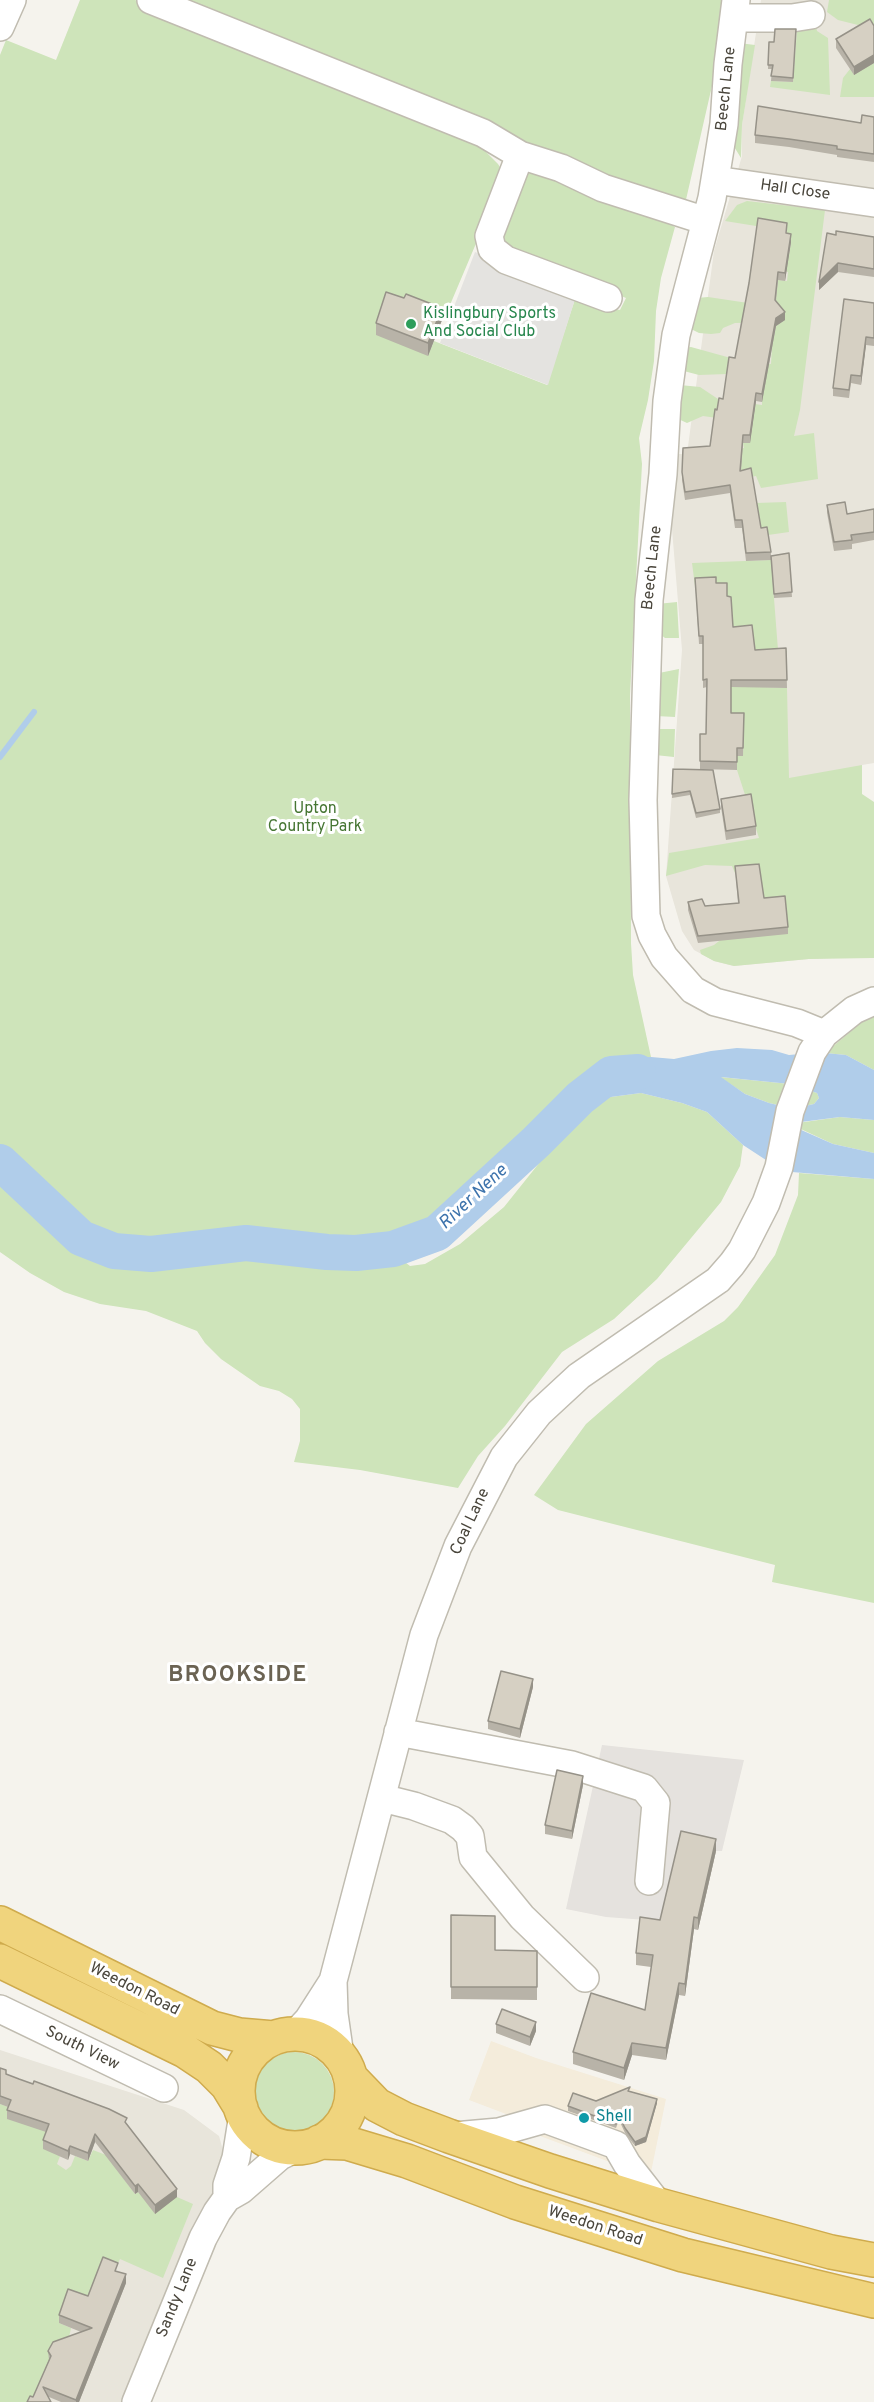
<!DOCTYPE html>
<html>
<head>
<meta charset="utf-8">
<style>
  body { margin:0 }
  canvas { display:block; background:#f5f3ed }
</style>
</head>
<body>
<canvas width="874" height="2402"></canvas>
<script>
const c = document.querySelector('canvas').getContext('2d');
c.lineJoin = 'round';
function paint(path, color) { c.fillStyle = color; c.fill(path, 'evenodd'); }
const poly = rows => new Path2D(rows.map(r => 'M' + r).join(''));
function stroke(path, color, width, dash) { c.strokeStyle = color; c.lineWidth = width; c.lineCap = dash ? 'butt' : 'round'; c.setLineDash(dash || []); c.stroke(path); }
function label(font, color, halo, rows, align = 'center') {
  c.font = font + ' Overpass,sans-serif'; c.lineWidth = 6; c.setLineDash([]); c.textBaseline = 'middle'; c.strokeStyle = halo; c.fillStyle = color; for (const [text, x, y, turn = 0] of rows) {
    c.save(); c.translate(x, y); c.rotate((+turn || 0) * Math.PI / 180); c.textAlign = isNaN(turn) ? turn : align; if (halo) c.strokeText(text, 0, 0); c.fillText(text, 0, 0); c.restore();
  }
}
paint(poly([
  [761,0,874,0,874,763,862,765,858,957,809,959,734,966,714,961,694,950,682,931,666,876,682,650,670,505,673,454,687,454,714,251,742,156,742,125],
  [0,2050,184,2110,219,2136,224,2154,203,2238,137,2402,0,2402]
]), '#e8e5db');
paint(poly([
  [491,2041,536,2058,666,2099,650,2177,540,2136,514,2117,469,2100]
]), '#f4ecdb');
paint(poly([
  [602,1745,744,1760,722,1851,716,1851,698,1930,648,1918,646,1920,606,1917,566,1909]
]), '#e5e2de');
paint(poly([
  [80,0,135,0,465,131,498,164,505,175,447,312,408,297,386,305,428,355,434,341,547,385,576,296,591,304,620,310,626,298,496,243,522,176,544,169,656,216,675,227,661,278,656,311,654,361,648,400,639,438,642,464,630,695,631,943,633,975,651,1057,619,1058,596,1067,563,1096,437,1233,393,1249,356,1253,327,1252,246,1243,151,1254,114,1251,81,1238,0,1163,0,55,6,40,56,60],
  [173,0,723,0,717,64,685,204,620,186,525,142],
  [829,0,874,0,874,35,870,28,838,20,827,12],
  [800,26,816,26,817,31,828,38,830,95,770,87,771,81,793,82,797,31],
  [739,43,755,45,742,125,741,158,733,145],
  [874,63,874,97,840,97,843,78,850,69],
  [747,201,825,210,800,410,794,436,814,433,818,479,761,488,756,476,740,479,712,454,744,448,743,443,717,418,703,416,687,423,674,417,680,385,700,387,718,399,762,405,762,402,727,374,699,375,680,370,683,348,691,347,738,360,771,364,772,346,768,336,774,337,776,326,781,322,735,323,723,328,720,333,711,334,699,333,687,327,697,298,708,297,775,307,778,280,787,281,788,272,766,268,789,255,791,242,786,241,787,231,725,221,737,205],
  [786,502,789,532,761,536,756,503],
  [771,560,778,650,787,651,786,656,764,687,787,688,789,778,862,765,862,794,874,802,874,958,809,959,734,966,714,961,701,954,700,950,714,945,764,906,735,873,732,866,705,865,666,876,669,853,759,838,737,770,737,756,743,755,744,721,728,720,731,687,737,687,736,634,695,586,692,563],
  [677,602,679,638,665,638,655,630,657,604],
  [679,669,675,717,656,716,659,673],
  [655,729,675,729,674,757,655,755],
  [874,1016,874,1070,846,1055,825,1053,867,1018],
  [720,1077,790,1084,817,1093,819,1098,814,1104,805,1106,787,1107,769,1103,745,1094],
  [641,1093,682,1103,707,1112,743,1145,740,1166,721,1202,657,1279,614,1319,562,1352,505,1426,478,1456,458,1488,360,1470,294,1462,300,1441,300,1409,292,1399,279,1391,260,1386,221,1359,205,1343,197,1331,146,1311,100,1304,64,1292,30,1273,0,1252,0,1176,53,1225,84,1248,119,1259,179,1259,253,1251,288,1255,319,1261,356,1261,396,1255,410,1266,425,1264,460,1244,504,1207,572,1122,603,1098],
  [840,1117,874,1120,874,1153,833,1144,790,1124],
  [799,1173,874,1179,874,1603,772,1582,775,1565,558,1510,534,1495,586,1424,658,1361,724,1321,738,1307,775,1255,798,1195],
  '254 2092a40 40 0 1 1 80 0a40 40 0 1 1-80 0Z',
  [0,2104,11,2108,7,2118,17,2122,23,2108,49,2132,60,2156,57,2164,66,2170,71,2166,75,2156,88,2161,93,2150,106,2155,135,2194,141,2191,177,2197,193,2204,163,2278,120,2259,115,2270,90,2297,59,2323,71,2328,70,2333,67,2343,53,2350,49,2360,51,2365,38,2395,34,2394,31,2402,0,2402]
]), '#cee4ba');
paint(poly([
  [475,252,576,296,548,385,440,343]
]), '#e4e3e0');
paint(poly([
  [737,1048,772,1050,789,1055,800,1054,790,1084,721,1077,745,1094,769,1103,782,1106,769,1162,743,1145,707,1112,682,1103,641,1093,603,1098,585,1077,596,1067,619,1058,651,1057,674,1059,711,1051],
  [825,1053,846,1055,874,1070,874,1120,840,1117,801,1122,805,1106,814,1104,819,1098,817,1093,808,1090],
  [799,1129,833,1144,874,1153,874,1179,792,1172]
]), '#b0cdea');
stroke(poly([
  [0,757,34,712]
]), '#b0cdea', 6);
stroke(poly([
  [0,1162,81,1238,114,1251,151,1254,246,1243,327,1252,356,1253,393,1249,437,1233,536,1142,580,1098,611,1074,638,1072]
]), '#b0cdea', 36);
const minor = poly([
  [151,0,483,133,520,155,561,168,603,188,706,221],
  [736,0,728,64,724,124,712,198,676,335,667,401,663,474,649,600,643,800,646,916,652,935,664,957,693,990,715,1002,797,1023,824,1034],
  [734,18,792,18,811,15],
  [0,27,12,0],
  [520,155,489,236,492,249,506,260,608,298],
  [715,180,874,203],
  [398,1732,572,1765,644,1788,656,1803,649,1881],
  [382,1798,414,1806,452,1820,463,1828,470,1836,473,1857,522,1917,585,1978],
  [333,1981,334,2014,340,2056],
  [0,2009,164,2088],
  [295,2034,308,2020,333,1981,424,1635,458,1546,504,1457,539,1413,579,1376,718,1280,732,1264,742,1250,766,1203,779,1167,790,1111,812,1052,824,1034,854,1010,874,1001],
  [454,2136,499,2132,545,2119,616,2145,627,2164,659,2205],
  [227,2198,227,2185,236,2158,243,2114],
  [136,2402,203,2238,217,2212,227,2198,241,2190,280,2156,299,2147]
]);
const highway = poly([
  [0,1923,212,2028,239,2035,274,2038],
  [0,1961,185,2051,209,2067,227,2085,241,2108],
  '238 2091a57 57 0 1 1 114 0a57 57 0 1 1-114 0Z',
  [350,2077,377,2105,404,2119,449,2136,550,2171,659,2205,831,2252,874,2260],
  [319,2142,347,2143,407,2161,515,2202,683,2255,874,2301]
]);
stroke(minor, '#c0bcb0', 30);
stroke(highway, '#cfab4d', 36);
stroke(minor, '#fff', 27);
stroke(highway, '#f0d47d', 33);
paint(poly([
  [874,26,874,63,854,75,836,48,836,39],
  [796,33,793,82,771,81,772,69,768,69,769,42,774,42],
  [874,117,874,162,837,157,837,155,789,147,755,143,755,135,861,123],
  [787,233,791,242,785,281,778,280,776,301,785,320,776,326,762,402,756,401,750,443,743,443,741,471,761,528,771,552,771,556,789,553,792,597,774,598,771,560,746,561,742,528,735,528,730,493,685,500,682,480,683,448,710,446,717,410,723,399,735,358],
  [836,235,874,237,874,277,838,272,819,290],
  [874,303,874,346,866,345,861,385,851,383,849,398,833,396,833,388],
  [442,320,428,356,376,335,376,323],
  [827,505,847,514,874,509,874,540,852,544,852,549,834,551,827,513],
  [695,578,716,583,727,596,733,627,755,650,786,648,787,688,731,687,731,713,744,713,743,756,737,756,737,770,700,769,700,734,706,734,707,687,703,688,703,644,699,644],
  [673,769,720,809,720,813,696,818,690,795,672,798],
  [721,799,756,826,756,835,726,840,721,807],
  [735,866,788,927,788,934,698,943,688,910,688,902,705,906,738,903],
  [533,1687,520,1738,488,1729,488,1721],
  [583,1785,572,1839,545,1834,545,1825],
  [716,1851,698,1930,694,1929,685,1996,679,1995,666,2060,632,2055,624,2080,573,2064,573,2052,645,2010,651,1967,636,1965,636,1953,660,1920],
  [451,1915,495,1950,537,1951,537,2000,451,1999],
  [496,2024,536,2031,530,2046,496,2033],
  [0,2068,6,2074,127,2124,177,2197,155,2214,138,2192,135,2194,95,2142,88,2161,70,2154,68,2160,43,2149,43,2140,46,2132,7,2119,7,2110,8,2107,0,2104],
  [630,2091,657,2103,646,2142,635,2146,625,2133,619,2120,616,2128,568,2111,568,2106,596,2101],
  [118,2272,126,2283,79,2402,61,2402,49,2397,33,2397,49,2360,48,2351,81,2332,59,2323,59,2315,88,2296]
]), '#b8b3a8');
paint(poly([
  [874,55,874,63,854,75,854,67],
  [791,234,791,242,785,281,785,273],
  [838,263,838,272,819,290,819,282],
  [442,308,442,320,428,356,428,343],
  [785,312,785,320,776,326,762,402,762,394,776,318],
  [866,337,866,345,861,385,861,376],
  [756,393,756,401,750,443,750,435],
  [533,1679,533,1687,520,1738,520,1729],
  [583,1776,583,1785,572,1839,572,1831],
  [716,1839,716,1851,698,1930,698,1918],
  [694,1917,694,1929,685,1996,685,1984],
  [679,1983,679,1995,666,2060,666,2048],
  [536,2022,536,2031,530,2046,530,2037],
  [632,2043,632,2055,624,2080,624,2068],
  [657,2099,657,2103,646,2142,635,2146,635,2142],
  [95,2134,95,2142,88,2161,88,2153],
  [70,2146,70,2154,68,2160,68,2151],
  [138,2184,138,2192,135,2194,135,2186],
  [177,2189,177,2197,155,2214,155,2205],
  [126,2274,126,2283,79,2402,76,2402,76,2400]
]), '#969288');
const building = poly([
  [870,19,874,26,874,55,854,67,836,39,870,19],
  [775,29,796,29,793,78,771,76,773,65,768,65,769,42,774,42,775,29],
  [758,106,861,123,862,115,874,117,874,154,837,149,837,146,789,139,755,135,758,106],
  [758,218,787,223,786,233,791,234,785,273,778,272,775,300,785,312,776,318,762,394,756,393,750,435,743,435,740,471,751,468,761,528,767,527,771,552,746,553,742,520,735,520,730,485,685,492,682,472,683,448,710,446,715,409,717,410,719,398,723,399,729,357,735,358,749,283,758,218],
  [836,231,874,237,874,269,838,263,819,282,827,233,836,235,836,231],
  [386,292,404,298,406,294,442,308,428,343,376,323,386,292],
  [844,299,874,303,874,338,866,337,861,376,851,375,849,390,833,388,844,299],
  [845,502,847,514,874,509,874,532,851,535,852,540,834,542,827,505,845,502],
  [789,553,792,592,774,594,771,556,789,553],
  [716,577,716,583,727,583,727,596,731,597,733,627,752,625,755,650,786,648,787,680,731,680,731,713,744,713,743,748,737,748,737,762,700,761,700,734,706,734,707,679,703,680,703,636,699,636,695,578,716,577],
  [673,769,713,770,720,809,696,813,690,791,672,794,673,769],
  [751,794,756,826,726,831,721,799,751,794],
  [759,864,764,898,785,896,788,927,698,936,688,902,702,899,705,906,739,903,735,866,759,864],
  [501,1671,533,1679,520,1729,488,1721,501,1671],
  [557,1770,583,1776,572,1831,545,1825,557,1770],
  [681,1831,716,1839,698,1918,694,1917,685,1984,679,1983,666,2048,632,2043,624,2068,573,2052,591,1993,645,2010,653,1955,636,1953,640,1917,660,1920,681,1831],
  [451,1915,495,1916,495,1950,537,1951,537,1987,451,1987,451,1915],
  [502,2009,536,2022,530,2037,496,2024,502,2009],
  [0,2068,6,2070,6,2074,19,2079,33,2084,34,2081,109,2109,127,2118,125,2122,177,2189,155,2205,138,2184,135,2186,95,2134,88,2153,70,2146,68,2151,43,2140,49,2124,7,2110,11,2100,0,2096,0,2068],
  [630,2087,628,2091,657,2099,646,2137,635,2142,625,2128,619,2116,616,2124,568,2106,573,2093,596,2101,630,2087],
  [103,2257,118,2263,115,2271,126,2274,76,2400,43,2387,51,2402,27,2402,30,2396,33,2397,51,2356,48,2351,53,2342,92,2328,59,2315,68,2289,88,2296,103,2257]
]);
paint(building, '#d6d0c3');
stroke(building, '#969288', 1.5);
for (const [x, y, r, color] of [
  [411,324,6,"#2e9e5b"],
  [584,2118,6,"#0f9aa8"]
]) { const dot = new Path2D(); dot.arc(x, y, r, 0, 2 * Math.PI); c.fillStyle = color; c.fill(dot); stroke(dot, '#fff', 2); }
label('16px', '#49453b', '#fff', [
  ["Beech Lane",727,89,-84],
  ["Hall Close",795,191,8],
  ["Beech Lane",653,568,-84],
  ["Coal Lane",471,1522,-65],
  ["Weedon Road",134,1990,27],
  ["South View",82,2049,26],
  ["Weedon Road",595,2227,18],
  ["Sandy Lane",178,2298,-68]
]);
label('16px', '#27864d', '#fff', [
  ["Kislingbury Sports",423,315],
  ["And Social Club",423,333]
], 'left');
label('16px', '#467633', '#fff', [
  ["Upton",315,810],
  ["Country Park",315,828]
]);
label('16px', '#0d838f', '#fff', [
  ["Shell",596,2118]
], 'left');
label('italic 18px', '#3d73ac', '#fff', [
  ["River Nene",474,1198,-43]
]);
c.letterSpacing = '1.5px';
label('bold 22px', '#6b6353', '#fff', [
  ["BROOKSIDE",238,1677]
]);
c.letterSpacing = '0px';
</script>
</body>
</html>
